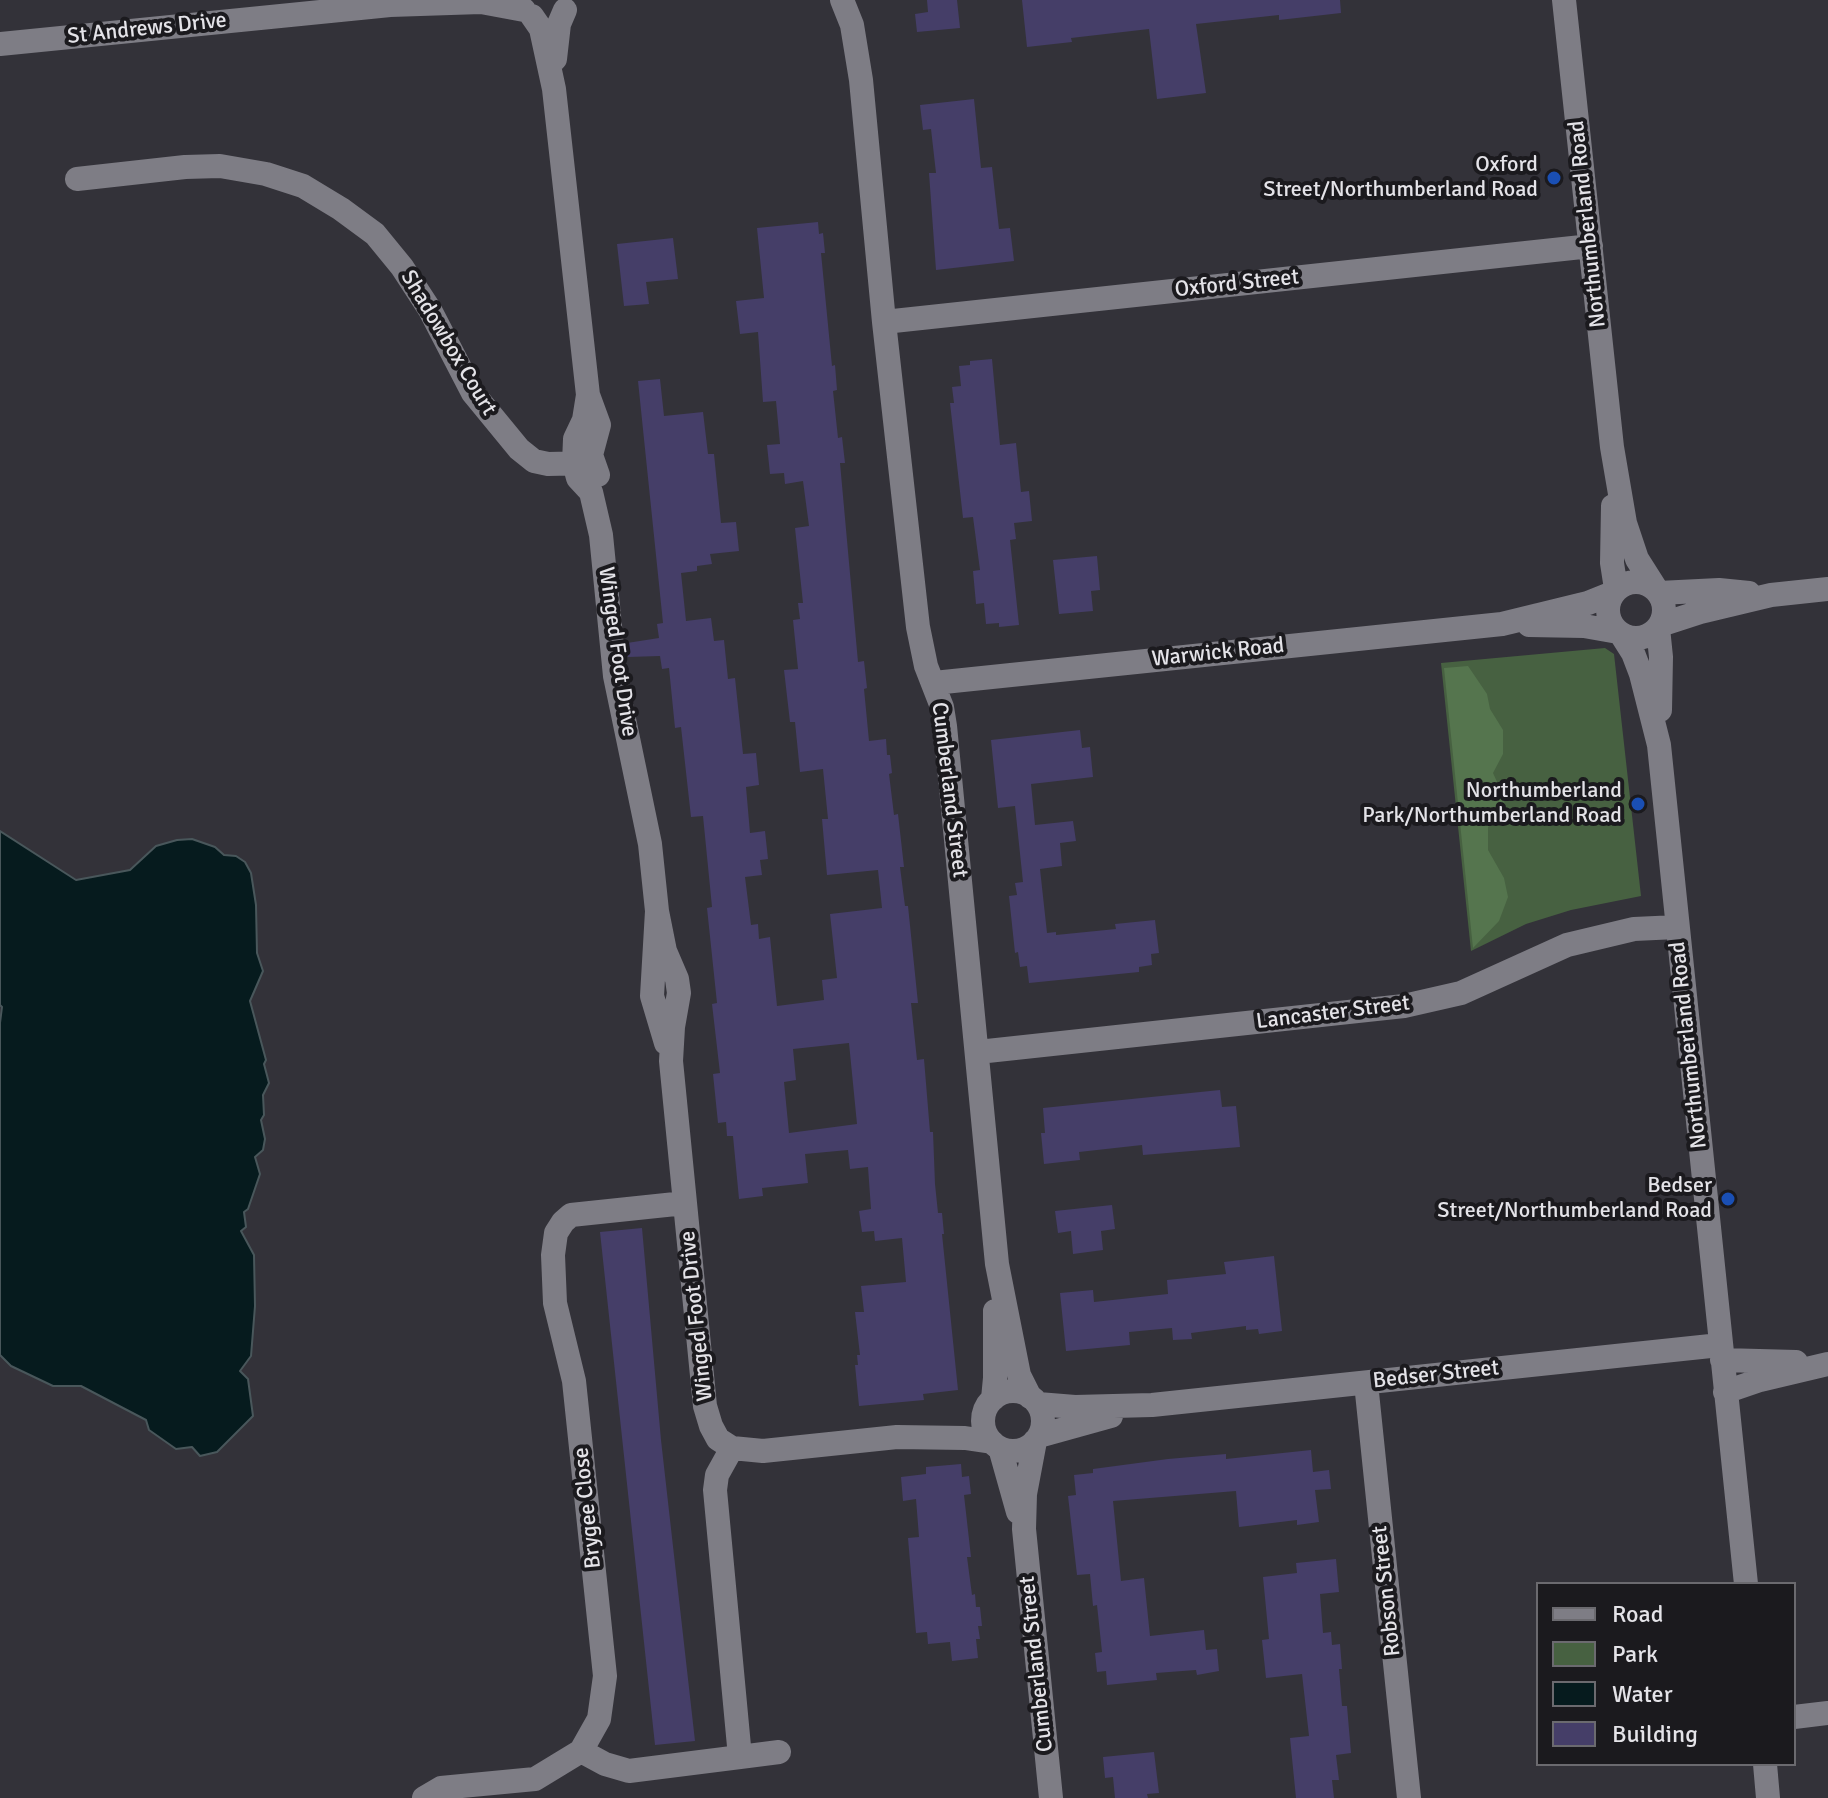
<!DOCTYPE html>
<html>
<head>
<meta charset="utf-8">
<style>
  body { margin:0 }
  #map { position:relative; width:1828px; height:1798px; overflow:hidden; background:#333239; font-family:Signika,sans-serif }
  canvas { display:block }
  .legend { position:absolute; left:1536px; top:1582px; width:260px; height:184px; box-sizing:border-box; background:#1b1a1e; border:2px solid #6b6a6f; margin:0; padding:10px 14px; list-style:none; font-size:24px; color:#e4e3e8 }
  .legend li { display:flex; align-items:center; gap:16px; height:40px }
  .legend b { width:40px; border:2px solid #6b6a6f }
</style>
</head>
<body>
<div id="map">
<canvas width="1828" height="1798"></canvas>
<ul class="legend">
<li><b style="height:10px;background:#7e7d85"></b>Road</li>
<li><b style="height:22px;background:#476141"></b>Park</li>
<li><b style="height:22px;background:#061b1e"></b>Water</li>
<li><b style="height:22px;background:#453e68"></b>Building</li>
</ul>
</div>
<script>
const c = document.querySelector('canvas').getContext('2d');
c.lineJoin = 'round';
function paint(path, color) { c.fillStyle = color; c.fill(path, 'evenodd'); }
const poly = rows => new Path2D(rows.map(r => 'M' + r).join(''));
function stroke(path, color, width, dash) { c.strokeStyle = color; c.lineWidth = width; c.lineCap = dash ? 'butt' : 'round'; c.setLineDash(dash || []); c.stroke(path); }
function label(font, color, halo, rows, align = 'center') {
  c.font = font + ' Signika,sans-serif'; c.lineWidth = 8; c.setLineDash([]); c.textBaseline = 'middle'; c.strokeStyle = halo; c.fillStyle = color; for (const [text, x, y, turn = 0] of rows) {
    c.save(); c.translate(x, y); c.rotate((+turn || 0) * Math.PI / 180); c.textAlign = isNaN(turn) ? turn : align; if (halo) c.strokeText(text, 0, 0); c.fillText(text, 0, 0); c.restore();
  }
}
paint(poly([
  [1605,648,1614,654,1641,896,1571,910,1526,924,1471,951,1441,663]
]), '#476141');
paint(poly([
  [1468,666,1487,694,1490,709,1503,730,1503,754,1493,773,1503,795,1506,811,1488,827,1488,850,1504,878,1508,897,1499,921,1473,948,1444,668]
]), '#55754e');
const water = poly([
  [0,831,76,880,130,870,156,846,177,840,192,839,215,847,224,855,236,856,245,862,251,873,256,905,257,953,263,971,250,1001,266,1060,264,1064,269,1083,263,1095,264,1115,261,1120,265,1139,263,1150,255,1157,260,1174,248,1209,244,1212,246,1227,241,1231,254,1255,255,1306,251,1356,240,1371,248,1379,253,1416,217,1452,200,1456,192,1447,176,1449,149,1430,146,1420,81,1386,53,1386,11,1366,0,1355,0,1023,2,1007,0,1005,0,831]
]);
paint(water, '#061b1e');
stroke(water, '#49575b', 2);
paint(poly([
  [927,0,957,0,960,28,917,32,915,14,928,12],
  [1022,0,1340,0,1341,13,1279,20,1279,15,1196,24,1206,93,1157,99,1149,29,1071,38,1072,42,1027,47],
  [974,99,981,168,992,167,999,229,1010,228,1014,261,936,270,929,173,936,173,931,129,923,130,920,105],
  [818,222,819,234,823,233,825,253,821,253,832,366,835,365,837,390,833,391,838,438,842,437,845,463,840,463,858,662,864,661,867,688,864,689,869,741,886,739,887,755,890,755,892,773,889,774,894,815,898,814,904,867,900,867,905,906,908,906,918,1003,911,1003,917,1060,924,1059,930,1132,933,1132,935,1184,938,1213,942,1213,944,1234,942,1234,958,1390,923,1394,924,1400,859,1406,855,1365,858,1365,857,1355,860,1355,855,1312,864,1312,861,1286,906,1282,902,1238,875,1241,874,1231,862,1232,859,1211,871,1209,868,1167,850,1169,848,1150,805,1154,808,1183,762,1188,763,1196,739,1199,733,1136,727,1136,726,1122,718,1123,713,1074,720,1073,712,1004,717,1003,707,908,712,907,703,816,691,817,681,727,675,728,669,668,662,669,660,656,628,657,627,643,659,638,657,624,663,623,638,381,660,379,664,416,703,412,708,454,714,454,721,523,736,522,739,551,710,554,712,564,697,566,697,571,681,573,686,621,711,618,714,641,724,640,728,679,735,678,743,754,756,753,759,785,746,787,750,833,765,831,768,859,760,860,762,875,745,877,751,925,758,924,759,939,770,937,777,1006,824,1000,822,980,837,978,830,914,882,908,878,870,827,875,822,819,828,819,823,769,800,772,795,722,790,722,784,670,798,669,793,620,800,619,798,603,803,603,795,528,809,526,803,481,785,484,784,473,770,474,767,445,780,444,776,401,763,402,758,332,740,334,736,301,764,298,757,228],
  [849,1043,857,1124,789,1133,784,1082,796,1080,793,1049],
  [673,238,678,279,646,282,649,304,624,306,617,244],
  [992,359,1000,445,1016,443,1021,492,1029,491,1032,521,1014,523,1016,539,1010,540,1019,625,999,627,999,623,986,624,984,603,976,604,973,571,980,570,973,517,963,518,950,403,954,403,952,387,961,386,959,366,970,365,970,361],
  [1097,556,1100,590,1091,591,1093,611,1059,614,1053,560],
  [1080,730,1082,748,1090,747,1093,777,1031,784,1035,825,1073,821,1076,841,1060,843,1062,866,1040,869,1047,933,1056,932,1056,935,1116,929,1115,924,1155,920,1159,953,1151,954,1152,965,1139,967,1139,972,1029,983,1027,966,1020,967,1018,952,1015,953,1009,896,1017,895,1015,883,1023,882,1015,806,998,808,991,740],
  [1220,1090,1222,1107,1236,1106,1240,1147,1143,1155,1142,1145,1079,1152,1080,1160,1044,1164,1041,1133,1045,1133,1043,1108],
  [1112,1205,1115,1229,1101,1231,1103,1250,1073,1254,1071,1231,1058,1233,1055,1211],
  [642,1228,661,1440,695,1741,655,1745,600,1232],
  [1274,1256,1282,1331,1259,1334,1258,1329,1246,1330,1246,1326,1191,1333,1192,1339,1173,1340,1172,1328,1129,1332,1130,1345,1066,1351,1060,1293,1093,1290,1094,1302,1168,1294,1167,1280,1226,1274,1224,1262],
  [1311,1450,1313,1472,1329,1470,1331,1489,1315,1490,1319,1522,1297,1525,1297,1520,1239,1527,1236,1491,1113,1501,1121,1581,1144,1578,1150,1636,1204,1630,1206,1650,1217,1649,1219,1671,1197,1675,1196,1670,1156,1673,1157,1680,1107,1685,1106,1671,1097,1672,1095,1653,1102,1652,1097,1605,1093,1606,1090,1574,1077,1575,1068,1496,1076,1495,1074,1475,1093,1473,1093,1469,1168,1459,1226,1454,1226,1459],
  [961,1464,962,1477,969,1476,971,1494,964,1495,971,1557,967,1557,972,1595,975,1594,976,1607,980,1607,982,1626,978,1626,980,1639,976,1639,978,1658,952,1661,950,1642,928,1644,927,1632,916,1633,908,1538,919,1537,916,1499,903,1501,901,1477,926,1474,926,1467],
  [1336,1559,1339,1592,1320,1594,1323,1633,1331,1632,1332,1645,1340,1644,1342,1669,1339,1669,1342,1706,1347,1706,1351,1753,1336,1755,1339,1780,1332,1780,1334,1798,1296,1798,1290,1738,1309,1736,1302,1674,1266,1678,1262,1640,1269,1639,1263,1577,1297,1573,1296,1563],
  [1154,1752,1159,1793,1147,1794,1148,1798,1115,1798,1113,1777,1105,1778,1103,1757]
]), '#453e68');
stroke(poly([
  [842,0,852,25,861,80,884,322,918,627,926,666,942,707,945,726,997,1264,1019,1375,1030,1397],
  [1564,0,1612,447,1625,523,1637,559,1656,589],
  [532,16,541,29,554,89,588,395,599,425,591,455,598,475],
  [0,44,390,5,481,2,524,10],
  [555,59,559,24,565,10],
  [77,179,185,167,220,166,266,174,303,186,341,209,375,234,402,267,430,310,473,393,519,449,534,461,548,464,593,463],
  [884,322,1591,246],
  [588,395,584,420,575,439,574,463,578,478,591,492,601,535,615,676,650,844,657,911,652,996,666,1043],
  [1613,506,1612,563,1616,589],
  '1608 610a28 28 0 1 1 56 0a28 28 0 1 1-56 0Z',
  [1659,593,1719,590,1749,593],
  [1529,625,1584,626,1618,632],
  [1660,625,1700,612,1771,595,1828,589],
  [1658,628,1661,657,1660,710],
  [1621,634,1633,653,1641,674,1659,745,1746,1584],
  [934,683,1502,624,1588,603,1613,593],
  [657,911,665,951,677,979,679,993,673,1027,671,1061,705,1406,711,1426,718,1439,732,1448,763,1451,897,1437,965,1438,992,1442],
  [978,1052,1404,1006,1461,993,1567,945,1634,929,1677,927],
  [1722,1360,1796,1362],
  [1366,1383,1409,1798],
  '983 1421a30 30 0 1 1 60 0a30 30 0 1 1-60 0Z',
  [1725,1392,1760,1380,1828,1364],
  [993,1399,995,1378,995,1311],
  [1038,1404,1075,1407,1152,1405,1720,1345],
  [1039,1436,1111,1416],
  [1035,1441,1025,1494,1024,1529,1051,1798],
  [732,1448,717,1475,715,1490,740,1757,779,1752],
  [1000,1448,1018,1512],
  [1794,1717,1828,1713],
  [581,1751,605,1764,629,1771,740,1757],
  [1765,1764,1768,1798],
  [424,1798,441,1788,535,1779,581,1751,599,1719,605,1676,574,1381,555,1303,553,1255,556,1233,563,1222,571,1215,685,1203]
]), '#7e7d85', 24);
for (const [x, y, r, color] of [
  [1554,178,8,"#1a4fb4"],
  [1638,804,8,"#1a4fb4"],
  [1728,1199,8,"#1a4fb4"]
]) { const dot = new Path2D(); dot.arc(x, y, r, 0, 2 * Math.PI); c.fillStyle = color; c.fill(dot); stroke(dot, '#1b1a1e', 3); }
label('22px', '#e4e3e8', '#1b1a1e', [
  ["St Andrews Drive",147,29,-6],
  ["Northumberland Road",1588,224,-96],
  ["Oxford Street",1237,284,-6],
  ["Shadowbox Court",448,343,59],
  ["Winged Foot Drive",617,652,82],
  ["Warwick Road",1218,653,-6],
  ["Cumberland Street",949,790,83],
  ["Lancaster Street",1333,1013,-7],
  ["Northumberland Road",1689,1045,-96],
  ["Winged Foot Drive",697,1316,-96],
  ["Bedser Street",1436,1375,-6],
  ["Brygee Close",588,1508,-96],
  ["Robson Street",1387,1591,-96],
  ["Cumberland Street",1037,1664,-96]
]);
label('22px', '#e4e3e8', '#1b1a1e', [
  ["Oxford",1538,165],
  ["Street/Northumberland Road",1538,190],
  ["Northumberland",1622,791],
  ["Park/Northumberland Road",1622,816],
  ["Bedser",1712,1186],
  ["Street/Northumberland Road",1712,1211]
], 'right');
</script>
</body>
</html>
